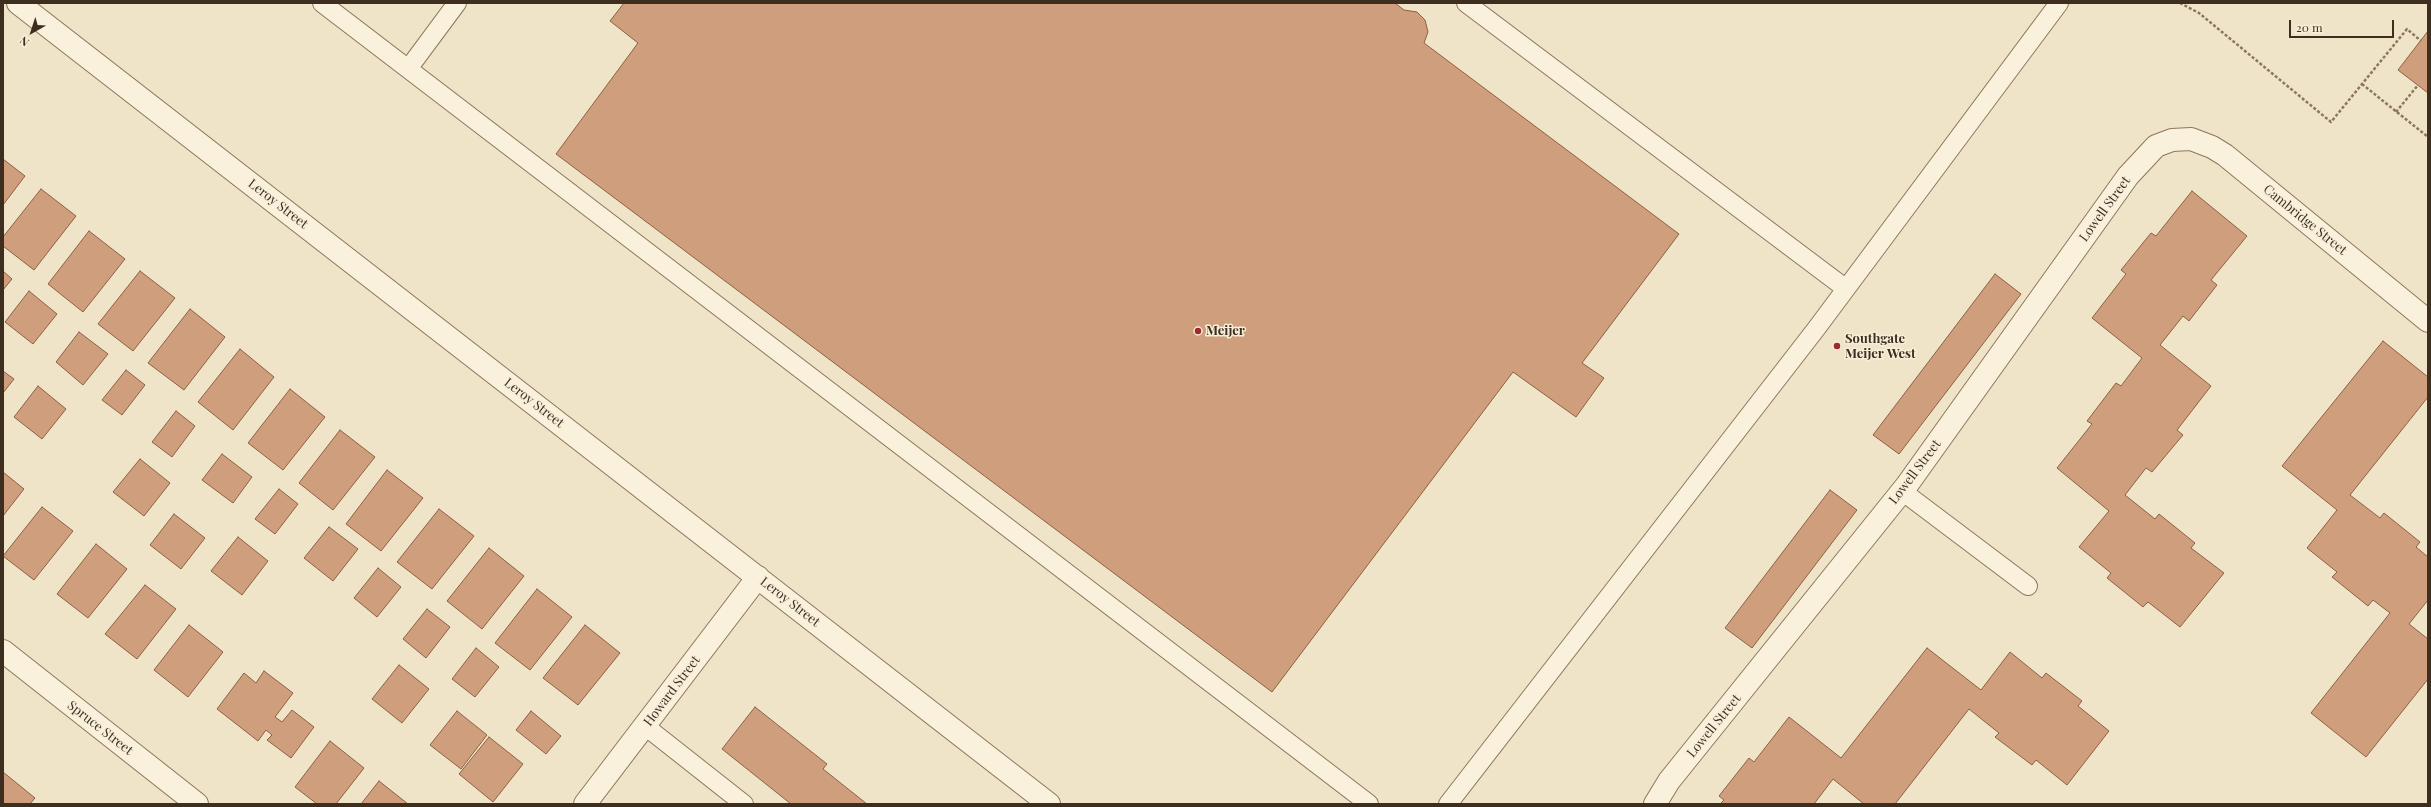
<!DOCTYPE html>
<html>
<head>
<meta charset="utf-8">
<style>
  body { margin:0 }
  #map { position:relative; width:2431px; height:807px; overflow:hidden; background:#f0e4c8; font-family:"Playfair Display",serif }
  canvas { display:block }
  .frame { position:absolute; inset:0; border:4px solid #3d2e20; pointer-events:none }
  .north { position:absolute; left:12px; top:12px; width:40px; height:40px; -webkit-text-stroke:3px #f7eed8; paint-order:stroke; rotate:219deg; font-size:11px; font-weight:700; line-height:16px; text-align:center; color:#3d2e20 }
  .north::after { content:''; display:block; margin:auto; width:14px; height:18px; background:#3d2e20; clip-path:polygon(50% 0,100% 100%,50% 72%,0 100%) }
  .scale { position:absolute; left:2289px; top:20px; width:105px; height:18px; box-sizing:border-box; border:2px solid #3d2e20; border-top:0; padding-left:5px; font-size:12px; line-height:14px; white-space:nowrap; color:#3d2e20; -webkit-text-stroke:3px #f7eed8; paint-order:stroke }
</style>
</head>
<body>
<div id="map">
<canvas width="2431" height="807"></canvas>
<div class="frame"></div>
<div class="north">N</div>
<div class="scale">20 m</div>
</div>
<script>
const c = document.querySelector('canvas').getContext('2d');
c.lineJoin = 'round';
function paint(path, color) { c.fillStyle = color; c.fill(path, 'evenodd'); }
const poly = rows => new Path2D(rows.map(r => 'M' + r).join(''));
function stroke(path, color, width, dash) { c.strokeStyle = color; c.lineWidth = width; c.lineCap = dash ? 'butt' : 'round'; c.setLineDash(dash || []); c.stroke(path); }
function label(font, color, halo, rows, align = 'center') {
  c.font = font + ' "Playfair Display",serif'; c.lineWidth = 3; c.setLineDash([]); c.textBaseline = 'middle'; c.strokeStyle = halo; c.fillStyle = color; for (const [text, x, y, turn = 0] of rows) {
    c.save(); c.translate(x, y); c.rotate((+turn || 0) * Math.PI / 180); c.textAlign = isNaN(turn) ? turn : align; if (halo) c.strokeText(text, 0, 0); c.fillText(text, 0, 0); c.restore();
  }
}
const building = poly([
  [624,3,1395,3,1404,10,1417,12,1425,20,1428,32,1424,43,1679,234,1582,363,1604,378,1576,417,1513,372,1272,692,556,154,638,43,610,21,624,3],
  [2428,31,2428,93,2398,70,2428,31],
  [3,159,25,176,3,205,3,159],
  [41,189,76,216,34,270,3,246,3,237,41,189],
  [2192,191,2247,236,2211,280,2217,285,2189,321,2183,316,2160,345,2211,386,2177,430,2183,435,2152,472,2146,468,2125,495,2155,519,2159,514,2195,543,2191,548,2224,573,2180,627,2148,602,2143,607,2107,578,2111,573,2079,547,2109,511,2057,468,2092,424,2087,421,2116,383,2121,386,2142,358,2092,318,2126,274,2121,270,2151,233,2156,236,2192,191],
  [89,231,125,259,83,312,48,284,89,231],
  [3,271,12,279,3,290,3,271],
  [140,271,175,298,133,351,98,324,140,271],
  [1995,274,2021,294,1899,454,1873,435,1995,274],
  [29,291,57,314,33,344,5,322,29,291],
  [190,309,225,337,184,390,148,363,190,309],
  [79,332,108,354,83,385,56,362,79,332],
  [2383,341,2428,377,2428,397,2350,495,2380,518,2384,513,2420,542,2416,547,2428,557,2428,600,2409,624,2428,639,2428,679,2366,757,2311,713,2390,613,2373,600,2368,606,2332,577,2337,572,2307,548,2337,510,2282,466,2383,341],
  [240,349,274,377,233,430,198,402,240,349],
  [126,370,145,385,122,415,102,400,126,370],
  [3,371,14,379,3,393,3,371],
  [38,386,66,409,42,439,14,417,38,386],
  [290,389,325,417,283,470,248,443,290,389],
  [176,411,195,426,172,457,152,442,176,411],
  [340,430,375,457,333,510,299,483,340,430],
  [222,454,252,477,233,503,202,480,222,454],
  [140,459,170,483,144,516,113,492,140,459],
  [387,470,423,498,381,551,346,524,387,470],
  [3,472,24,489,3,516,3,472],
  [279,489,298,504,275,534,255,519,279,489],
  [1830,490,1857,510,1752,648,1725,628,1830,490],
  [42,507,73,531,34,580,3,556,42,507],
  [439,509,474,536,432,589,397,562,439,509],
  [174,514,205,538,181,569,150,545,174,514],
  [329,527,358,549,333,581,304,558,329,527],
  [238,537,268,561,242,595,211,571,238,537],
  [96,544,127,569,88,618,57,594,96,544],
  [489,548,524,576,482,629,447,601,489,548],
  [378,568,401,587,377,617,354,598,378,568],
  [145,585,176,609,137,659,105,634,145,585],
  [537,589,572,617,530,670,495,643,537,589],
  [427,609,450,627,426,658,403,639,427,609],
  [189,625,223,652,188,697,154,670,189,625],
  [585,625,620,653,578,705,543,678,585,625],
  [476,648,499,667,475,697,452,679,476,648],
  [1927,648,1981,690,2010,652,2042,678,2046,673,2082,701,2078,706,2109,731,2067,785,2036,760,2032,765,1995,737,1999,733,1969,709,1895,804,1864,804,1833,779,1814,804,1720,804,1724,800,1719,796,1749,758,1754,762,1789,717,1841,758,1927,648],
  [399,665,429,689,402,723,372,699,399,665],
  [264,671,293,693,275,717,282,722,292,710,314,727,291,758,267,740,272,735,266,730,258,741,217,709,244,673,256,683,264,671],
  [755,707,827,764,823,769,867,804,791,804,722,749,755,707],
  [457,711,487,735,461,769,430,745,457,711],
  [531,711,561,736,546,754,516,730,531,711],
  [489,737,523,764,493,802,459,774,489,737],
  [330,741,364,768,336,804,317,804,295,787,330,741],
  [3,772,35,798,30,804,3,804,3,772],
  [379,781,408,804,361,804,379,781]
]);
paint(building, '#cf9f7d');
stroke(building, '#8d5f41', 1);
const lane = poly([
  [322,3,1369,804],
  [1466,3,1845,288],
  [408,69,457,3],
  [1902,491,2028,586],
  [645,726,744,804],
  [1448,804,1816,329,2059,3]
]);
const street = poly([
  [18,3,1049,804],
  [3,651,197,804],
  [585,804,758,577],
  [1655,804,1669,781,1907,485,2128,176,2156,146,2172,140,2191,139,2212,147,2225,155,2428,321]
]);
stroke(lane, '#8d765c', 20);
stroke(street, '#8d765c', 24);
stroke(poly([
  [2180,3,2199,13,2331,122,2407,29,2421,41],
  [2362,84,2428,137],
  [2396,112,2418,85]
]), '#8d765c', 2.5, [3, 2]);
stroke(lane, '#faf1dc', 18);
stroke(street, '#faf1dc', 22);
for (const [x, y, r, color] of [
  [1198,331,4,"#9e2a2b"],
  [1837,346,4,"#9e2a2b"]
]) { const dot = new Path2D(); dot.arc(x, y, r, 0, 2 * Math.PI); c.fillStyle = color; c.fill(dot); stroke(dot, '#f7eed8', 1.5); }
label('13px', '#3d2e20', '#f7eed8', [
  ["Leroy Street",278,204,38],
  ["Lowell Street",2105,209,-54],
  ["Cambridge Street",2305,220,39],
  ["Leroy Street",534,403,38],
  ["Lowell Street",1915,472,-53],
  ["Leroy Street",790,602,38],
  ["Howard Street",672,691,-53],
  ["Lowell Street",1714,726,-51],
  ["Spruce Street",100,728,38]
]);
label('bold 13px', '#3d2e20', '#f7eed8', [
  ["Meijer",1206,331],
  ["Southgate",1845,339],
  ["Meijer West",1845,354]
], 'left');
</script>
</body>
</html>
